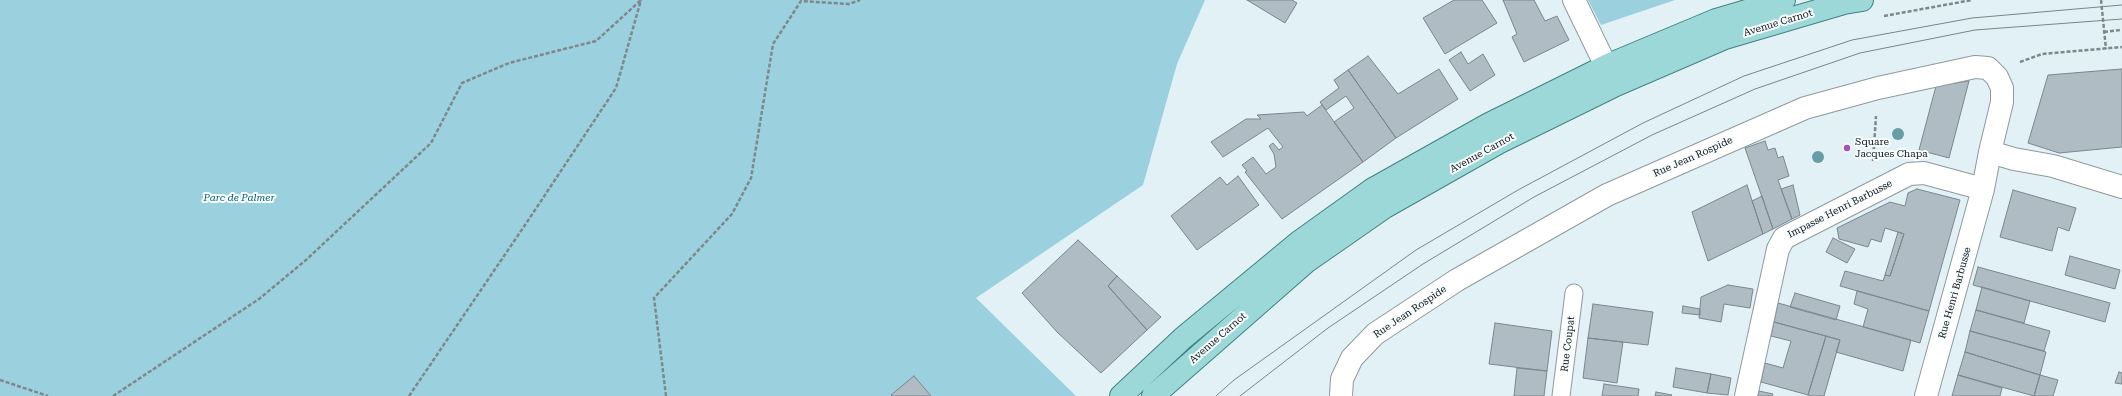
<!DOCTYPE html>
<html>
<head>
<meta charset="utf-8">
<style>
  body { margin:0 }
  canvas { display:block; background:#e2f1f5 }
</style>
</head>
<body>
<canvas width="2122" height="396"></canvas>
<script>
const c = document.querySelector('canvas').getContext('2d');
c.lineJoin = 'round';
function paint(path, color) { c.fillStyle = color; c.fill(path, 'evenodd'); }
const poly = rows => new Path2D(rows.map(r => 'M' + r).join(''));
function stroke(path, color, width, dash) { c.strokeStyle = color; c.lineWidth = width; c.lineCap = dash ? 'butt' : 'round'; c.setLineDash(dash || []); c.stroke(path); }
function label(font, color, halo, rows, align = 'center') {
  c.font = font + ' "Roboto Serif",serif'; c.lineWidth = 4; c.setLineDash([]); c.textBaseline = 'middle'; c.strokeStyle = halo; c.fillStyle = color; for (const [text, x, y, turn = 0] of rows) {
    c.save(); c.translate(x, y); c.rotate((+turn || 0) * Math.PI / 180); c.textAlign = isNaN(turn) ? turn : align; if (halo) c.strokeText(text, 0, 0); c.fillText(text, 0, 0); c.restore();
  }
}
paint(poly([
  [0,0,1205,0,1177,64,1143,185,976,298,1076,396,0,396],
  [1588,0,1675,0,1601,25]
]), '#9bd0de');
const building = poly([
  [1247,0,1292,0,1297,3,1285,23,1247,0],
  [1454,0,1482,0,1497,23,1445,54,1423,18,1454,0],
  [1503,0,1534,0,1545,21,1557,16,1569,40,1524,62,1512,37,1517,34,1503,0],
  [1461,52,1468,64,1483,54,1495,75,1470,91,1449,60,1461,52],
  [1368,56,1398,94,1439,69,1458,99,1396,138,1348,70,1368,56],
  [2122,69,2122,147,2059,153,2028,143,2048,75,2122,69],
  [1348,70,1396,138,1363,162,1334,122,1354,108,1346,96,1326,110,1320,102,1339,88,1334,80,1348,70],
  [1969,81,1949,158,1919,150,1936,86,1969,81],
  [1322,105,1363,162,1282,219,1245,172,1247,171,1242,165,1253,157,1266,174,1276,167,1274,154,1269,146,1273,143,1279,150,1283,147,1268,128,1223,157,1211,142,1246,119,1261,119,1257,115,1304,112,1307,116,1322,105],
  [1765,141,1768,150,1775,148,1778,158,1783,156,1789,176,1778,180,1792,219,1773,229,1745,148,1765,141],
  [1238,176,1259,205,1197,250,1171,216,1220,177,1227,185,1238,176],
  [1747,185,1763,234,1708,261,1692,212,1747,185],
  [1793,185,1800,215,1792,219,1781,189,1793,185],
  [1917,189,1960,200,1929,311,1840,286,1845,271,1883,281,1885,275,1890,276,1904,234,1885,228,1881,242,1871,239,1868,247,1839,239,1837,228,1890,202,1905,206,1908,193,1917,189],
  [2013,190,2076,208,2069,231,2058,227,2052,251,2000,237,2013,190],
  [1762,196,1773,229,1763,234,1752,201,1762,196],
  [1898,232,1904,234,1890,276,1885,275,1898,232],
  [1833,238,1855,249,1847,263,1826,252,1833,238],
  [1078,240,1117,276,1108,286,1147,330,1101,373,1057,332,1022,293,1078,240],
  [2070,256,2120,270,2115,289,2065,275,2070,256],
  [1978,267,2110,303,2105,322,1973,285,1978,267],
  [1117,276,1161,317,1147,330,1108,286,1117,276],
  [1728,285,1753,289,1750,308,1724,304,1721,322,1699,318,1701,297,1728,285],
  [1982,287,2030,301,2024,323,1976,310,1982,287],
  [1857,291,1929,311,1920,343,1863,327,1868,309,1854,304,1857,291],
  [1795,293,1840,306,1836,320,1790,307,1795,293],
  [1778,303,1911,340,1903,371,1836,352,1840,340,1774,322,1778,303],
  [1593,304,1653,312,1648,345,1588,338,1593,304],
  [1683,306,1700,309,1700,315,1682,313,1683,306],
  [1976,310,2050,331,2044,351,1970,331,1976,310],
  [1774,322,1826,336,1808,395,1761,382,1765,363,1783,368,1791,341,1771,336,1774,322],
  [1495,323,1552,331,1547,371,1489,364,1495,323],
  [1970,331,2046,352,2040,375,1965,352,1970,331],
  [1826,336,1840,340,1824,396,1813,396,1808,395,1826,336],
  [1588,338,1623,342,1617,383,1583,378,1588,338],
  [1965,352,2040,375,2034,396,1958,375,1965,352],
  [1517,368,1547,371,1544,396,1514,396,1517,368],
  [1676,368,1711,374,1707,393,1673,387,1676,368],
  [2119,372,2122,373,2122,384,2115,383,2119,372],
  [1711,374,1731,378,1728,395,1707,393,1711,374],
  [1958,375,2002,388,2000,396,1952,396,1958,375],
  [2040,375,2058,380,2053,396,2034,396,2040,375],
  [914,376,931,396,892,396,891,395,914,376],
  [1604,384,1639,389,1638,396,1602,396,1604,384],
  [1759,391,1773,394,1772,396,1758,396,1759,391],
  [1656,392,1672,395,1671,396,1655,396,1656,392]
]);
paint(building, '#b0bcc4');
stroke(building, '#7b868d', 1);
const lane = poly([
  [1561,396,1574,293]
]);
const street = poly([
  [1574,0,1606,66],
  [1990,152,2014,159,2053,166,2122,187],
  [1341,396,1342,379,1352,358,1375,334,1457,280,1607,195,1805,108,1878,88,1975,67,1988,68,1997,77,2002,88,2002,102,1990,152,1983,189,1926,396],
  [1746,396,1778,249,1784,238,1909,174,1924,173,1983,189]
]);
const primary = poly([
  [1121,396,1183,338,1299,242,1373,189,1489,124,1606,66,1716,20,1784,0],
  [1153,396,1306,262,1385,207,1498,143,1616,85,1725,38,1844,3,1862,0]
]);
stroke(lane, '#8d9a9e', 19);
stroke(street, '#8d9a9e', 24);
stroke(primary, '#408283', 24);
stroke(poly([
  [2101,0,2106,49],
  [1884,16,1972,0],
  [2104,32,2121,30],
  [2020,62,2042,54,2122,47],
  [1873,161,1876,116],
  [0,380,48,396],
  [113,396,259,299,306,260,431,143,462,83,509,63,596,41,641,0],
  [409,396,523,228,616,88,641,0],
  [666,396,654,298,732,214,751,178,773,44,801,1,849,4,860,0]
]), '#7e888b', 2.5, [4, 2]);
stroke(lane, '#fff', 17);
stroke(street, '#fff', 22);
stroke(primary, '#9dd8d8', 22);
stroke(poly([
  [1216,396,1234,380,1416,250,1518,190,1643,123,1744,76,1852,40,1972,18,2122,5],
  [1240,396,1328,328,1423,264,1534,197,1652,135,1755,89,1860,53,1975,30,2122,19]
]), '#7b8588', 1);
c.fillStyle = '#679da7';
for (const [x, y] of [
  [1898,134],
  [1818,157]
]) { c.beginPath(); c.arc(x, y, 6, 0, 2 * Math.PI); c.fill(); }
for (const [x, y, r, color] of [
  [1847,148,4,"#a84fbc"]
]) { const dot = new Path2D(); dot.arc(x, y, r, 0, 2 * Math.PI); c.fillStyle = color; c.fill(dot); stroke(dot, '#f7fdfe', 1.5); }
label('10px', '#0f1416', '#f7fdfe', [
  ["Avenue Carnot",1778,23,-17],
  ["Avenue Carnot",1482,153,-29],
  ["Rue Jean Rospide",1693,157,-24],
  ["Impasse Henri Barbusse",1840,209,-27],
  ["Rue Henri Barbusse",1955,293,-74],
  ["Rue Jean Rospide",1410,312,-34],
  ["Avenue Carnot",1218,338,-41],
  ["Rue Coupat",1568,344,-83]
]);
label('10px', '#0f1416', '#f7fdfe', [
  ["Square",1855,142],
  ["Jacques Chapa",1855,154]
], 'left');
label('italic 10px', '#035868', '#f7fdfe', [
  ["Parc de Palmer",239,198]
]);
</script>
</body>
</html>
